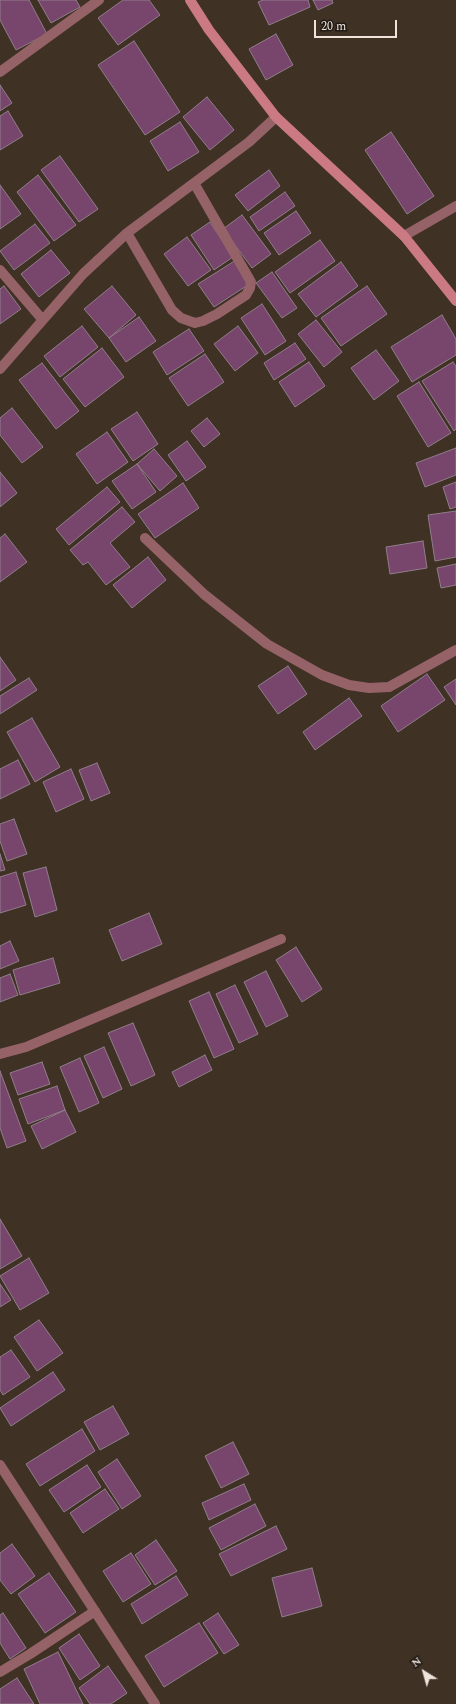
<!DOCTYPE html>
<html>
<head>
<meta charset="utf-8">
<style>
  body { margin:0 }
  #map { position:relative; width:456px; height:1704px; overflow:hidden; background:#3f3124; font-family:Spectral,serif }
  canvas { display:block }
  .north { position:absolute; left:404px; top:1652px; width:40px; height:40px; -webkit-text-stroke:3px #211a15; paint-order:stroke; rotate:323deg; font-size:11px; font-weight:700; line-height:16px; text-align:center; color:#eee4dc }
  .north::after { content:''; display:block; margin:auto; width:14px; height:18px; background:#eee4dc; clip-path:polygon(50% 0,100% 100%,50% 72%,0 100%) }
  .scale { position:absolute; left:314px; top:20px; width:83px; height:18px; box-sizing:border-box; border:2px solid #eee4dc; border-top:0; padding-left:5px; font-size:12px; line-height:14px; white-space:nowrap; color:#eee4dc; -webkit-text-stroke:3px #211a15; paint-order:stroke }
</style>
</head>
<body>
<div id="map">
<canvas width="456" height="1704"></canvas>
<div class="north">N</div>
<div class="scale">20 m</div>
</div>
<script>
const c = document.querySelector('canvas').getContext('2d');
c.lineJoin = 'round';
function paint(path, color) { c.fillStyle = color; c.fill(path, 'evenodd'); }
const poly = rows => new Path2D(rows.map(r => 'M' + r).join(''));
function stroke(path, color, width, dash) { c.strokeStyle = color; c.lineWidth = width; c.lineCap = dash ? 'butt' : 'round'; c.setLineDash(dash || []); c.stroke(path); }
const building = poly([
  [0,0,29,0,47,34,16,50,0,20,0,0],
  [38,0,76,0,80,7,51,23,38,0],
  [123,0,149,0,160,15,118,45,98,18,123,0],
  [263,0,308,0,310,7,269,25,258,2,263,0],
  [313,0,332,0,333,3,318,10,313,0],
  [276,34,293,65,266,80,249,49,276,34],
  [134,41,180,112,145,135,98,65,134,41],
  [0,85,12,103,0,111,0,85],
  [207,97,234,130,210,150,183,117,207,97],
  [8,111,23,136,0,150,0,116,8,111],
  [180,122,199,152,168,171,150,141,180,122],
  [391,132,434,196,407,214,365,150,391,132],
  [60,156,98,209,79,222,41,170,60,156],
  [269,170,280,186,248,211,235,195,269,170],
  [38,175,76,225,54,241,17,192,38,175],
  [0,185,21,214,0,229,0,185],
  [285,192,295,206,259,231,250,217,285,192],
  [296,211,311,233,279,255,264,233,296,211],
  [242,215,271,254,252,268,223,229,242,215],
  [210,222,233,257,214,270,191,235,210,222],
  [35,224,50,243,14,270,0,251,35,224],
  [187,237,211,270,188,286,164,254,187,237],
  [320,240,335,261,290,293,275,272,320,240],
  [51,250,70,273,39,297,21,274,51,250],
  [236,260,251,283,214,307,198,284,236,260],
  [341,262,358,286,316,317,298,294,341,262],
  [272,272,297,308,282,318,256,283,272,272],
  [4,286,21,309,0,324,0,289,4,286],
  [112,286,136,315,109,338,84,309,112,286],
  [367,286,387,314,341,346,321,318,367,286],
  [262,304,286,341,265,355,241,318,262,304],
  [442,315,456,339,456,355,412,382,391,347,442,315],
  [139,317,156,341,126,362,109,338,139,317],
  [316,320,342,352,324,367,298,334,316,320],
  [82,326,98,347,60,377,44,356,82,326],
  [238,326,258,353,235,371,214,344,238,326],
  [189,329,204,351,167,375,153,352,189,329],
  [295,343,306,359,274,380,264,363,295,343],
  [102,348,124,377,85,407,63,379,102,348],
  [376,350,399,381,374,400,351,368,376,350],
  [205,354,224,382,188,406,169,378,205,354],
  [309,362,325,386,295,407,279,382,309,362],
  [453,362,456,366,456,429,454,431,422,381,453,362],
  [42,363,79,411,56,429,19,380,42,363],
  [419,382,451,433,428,447,397,396,419,382],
  [12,408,43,447,22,463,0,435,0,418,12,408],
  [137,412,158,444,133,461,111,429,137,412],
  [207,418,220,434,204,447,191,431,207,418],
  [107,432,128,462,97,484,76,454,107,432],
  [187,441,206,467,186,481,168,455,187,441],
  [456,448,456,475,425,487,416,463,456,448],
  [154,449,177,476,160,491,137,464,154,449],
  [137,464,156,492,132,509,112,481,137,464],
  [0,472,17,493,0,507,0,472],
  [456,482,456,507,450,509,443,487,456,482],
  [183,483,199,508,155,538,138,514,183,483],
  [107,487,120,502,69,545,56,529,107,487],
  [122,507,135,522,110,543,130,567,106,585,88,562,83,565,70,550,122,507],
  [456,511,456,557,435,561,428,515,456,511],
  [5,534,27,562,0,582,0,538,5,534],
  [423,541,427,568,390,574,386,547,423,541],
  [148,557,166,580,132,608,113,585,148,557],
  [456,564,456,585,441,588,437,568,456,564],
  [0,657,16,680,0,691,0,657],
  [288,666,307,694,278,714,258,686,288,666],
  [427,674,445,700,398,732,381,706,427,674],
  [29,678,37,690,0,714,0,696,29,678],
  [456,679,456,705,444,687,456,679],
  [349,698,362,716,315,750,303,732,349,698],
  [32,718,60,767,35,782,7,732,32,718],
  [18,760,30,784,0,799,0,769,18,760],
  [97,763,110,793,91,801,79,770,97,763],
  [71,769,84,799,56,812,43,782,71,769],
  [14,819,27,854,7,861,0,841,0,824,14,819],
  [0,854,5,870,0,871,0,854],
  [46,867,57,910,35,917,23,873,46,867],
  [16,872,26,905,0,913,0,877,16,872],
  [149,913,162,944,122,961,109,930,149,913],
  [10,941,19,961,0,969,0,946,10,941],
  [296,947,322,989,302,1002,276,960,296,947],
  [53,958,60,983,20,995,13,970,53,958],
  [266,971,288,1016,266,1027,244,982,266,971],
  [10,974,18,995,0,1002,0,978,10,974],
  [235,985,258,1034,239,1043,216,994,235,985],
  [209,992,234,1049,214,1058,189,1001,209,992],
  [133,1023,155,1075,131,1086,108,1033,133,1023],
  [104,1047,122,1089,103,1098,84,1056,104,1047],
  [205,1055,212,1070,179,1087,172,1072,205,1055],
  [80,1058,99,1103,79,1112,60,1067,80,1058],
  [42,1062,50,1084,18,1095,10,1073,42,1062],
  [0,1071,26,1141,7,1148,0,1128,0,1071],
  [57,1086,65,1110,28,1124,19,1099,57,1086],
  [65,1110,76,1132,42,1149,31,1126,65,1110],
  [0,1219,22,1256,0,1269,0,1219],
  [29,1258,49,1293,20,1310,0,1276,29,1258],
  [0,1284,11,1300,0,1307,0,1284],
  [39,1320,63,1353,37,1371,14,1337,39,1320],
  [11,1350,30,1377,3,1395,0,1390,0,1357,11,1350],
  [53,1372,65,1390,11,1426,0,1408,53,1372],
  [113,1406,129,1434,100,1450,84,1422,113,1406],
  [82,1429,95,1451,40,1486,26,1464,82,1429],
  [233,1442,249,1474,221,1488,205,1456,233,1442],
  [117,1459,141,1496,122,1509,98,1472,117,1459],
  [87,1465,101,1487,64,1512,49,1490,87,1465],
  [244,1484,251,1500,209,1520,202,1503,244,1484],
  [105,1489,119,1509,83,1533,70,1513,105,1489],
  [255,1504,266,1526,221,1550,209,1528,255,1504],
  [276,1526,287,1549,231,1576,219,1554,276,1526],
  [156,1540,177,1571,155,1585,135,1555,156,1540],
  [12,1544,35,1576,11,1594,0,1580,0,1553,12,1544],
  [131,1553,151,1584,123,1602,103,1571,131,1553],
  [312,1568,322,1606,282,1617,272,1578,312,1568],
  [49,1573,76,1612,45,1633,18,1594,49,1573],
  [176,1576,188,1595,142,1624,131,1604,176,1576],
  [3,1613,26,1648,10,1659,0,1643,0,1615,3,1613],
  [218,1613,239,1645,224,1654,203,1623,218,1613],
  [199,1623,218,1653,164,1687,145,1656,199,1623],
  [79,1634,100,1666,80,1680,59,1648,79,1634],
  [58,1652,83,1704,40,1704,24,1669,58,1652],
  [108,1666,127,1693,111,1704,90,1704,79,1688,108,1666],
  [17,1678,34,1704,0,1704,0,1689,17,1678]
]);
paint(building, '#78456c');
stroke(building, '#907e8b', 1);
stroke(poly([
  [0,72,99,0],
  [127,233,172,310,181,318,195,323,203,321,217,314,246,295,250,288,251,282,194,183],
  [404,236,456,206],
  [0,270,42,319],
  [0,369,83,274,127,233,249,142,276,117],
  [145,538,205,595,267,644,322,675,349,685,369,688,389,687,456,650],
  [0,1054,26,1047,281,939],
  [0,1465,155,1704],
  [0,1672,30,1654,95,1611]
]), '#956268', 10);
stroke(poly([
  [190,0,209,30,276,117,404,236,456,301]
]), '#cb7a84', 10);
</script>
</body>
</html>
